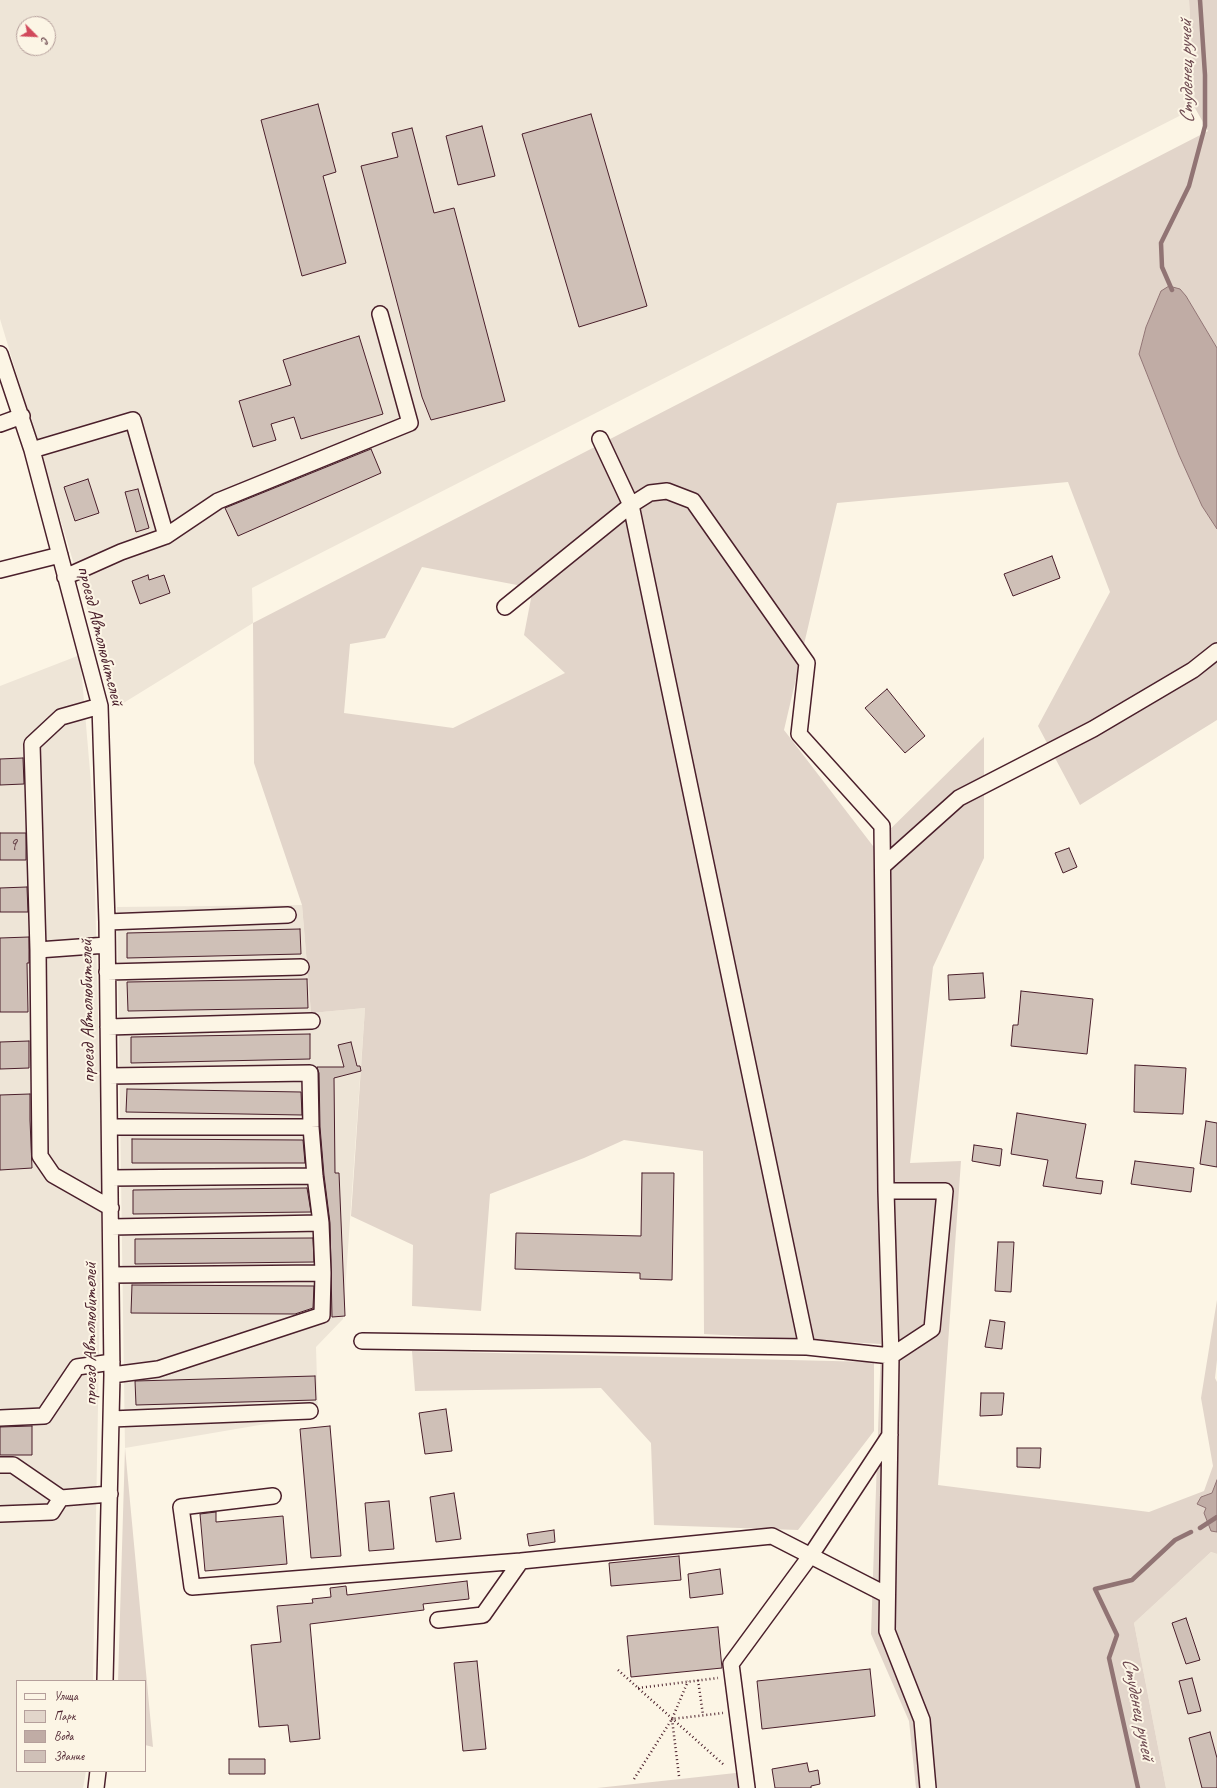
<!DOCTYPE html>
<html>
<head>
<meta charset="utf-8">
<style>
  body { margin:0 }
  #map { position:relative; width:1217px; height:1788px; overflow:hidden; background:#fcf5e5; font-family:Caveat,sans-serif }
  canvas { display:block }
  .legend { position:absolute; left:16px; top:1680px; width:130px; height:92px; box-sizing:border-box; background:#fcf5e5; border:1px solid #b59f9b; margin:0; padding:5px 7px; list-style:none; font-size:12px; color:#4a1f2b }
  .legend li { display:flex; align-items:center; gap:8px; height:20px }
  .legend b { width:20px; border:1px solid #b59f9b }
  .north { position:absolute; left:16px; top:16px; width:40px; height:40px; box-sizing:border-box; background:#fcf5e5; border:1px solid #b59f9b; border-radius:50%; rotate:114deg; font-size:11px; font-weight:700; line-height:16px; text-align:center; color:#4a1f2b }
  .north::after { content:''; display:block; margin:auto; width:14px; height:18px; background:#d1495b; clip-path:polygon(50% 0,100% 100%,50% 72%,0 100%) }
</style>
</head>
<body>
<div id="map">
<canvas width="1217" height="1788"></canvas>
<ul class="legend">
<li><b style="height:5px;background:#fcf5e5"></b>Улица</li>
<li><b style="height:11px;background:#e2d5ca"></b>Парк</li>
<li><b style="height:11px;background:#c0aca5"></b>Вода</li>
<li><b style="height:11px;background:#cfc0b7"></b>Здание</li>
</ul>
<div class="north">С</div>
</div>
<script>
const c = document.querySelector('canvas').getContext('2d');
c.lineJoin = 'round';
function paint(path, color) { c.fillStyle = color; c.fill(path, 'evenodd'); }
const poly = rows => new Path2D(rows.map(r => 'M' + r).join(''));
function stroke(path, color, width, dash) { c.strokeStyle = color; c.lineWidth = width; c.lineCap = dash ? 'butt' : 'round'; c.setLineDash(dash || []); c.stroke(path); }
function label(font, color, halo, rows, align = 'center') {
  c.font = font + ' Caveat,sans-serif'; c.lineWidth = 4; c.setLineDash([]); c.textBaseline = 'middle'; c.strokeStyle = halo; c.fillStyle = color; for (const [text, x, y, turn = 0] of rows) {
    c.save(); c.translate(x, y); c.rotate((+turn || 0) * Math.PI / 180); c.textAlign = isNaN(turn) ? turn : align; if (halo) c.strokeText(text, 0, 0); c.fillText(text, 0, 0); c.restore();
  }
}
paint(poly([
  [0,0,1189,0,1195,108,252,588,253,623,117,707,0,319],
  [24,24,48,24,48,48,24,48],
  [80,655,93,806,102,1185,93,1681,17,1681,17,1771,86,1771,83,1788,0,1788,0,686],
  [302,905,311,1013,365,1008,343,1319,316,1347,318,1415,125,1448,117,907],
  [1211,1552,1217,1554,1217,1788,1166,1788,1134,1623]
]), '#eee5d7');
paint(poly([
  [1189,0,1217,0,1217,348,1186,296,1161,292,1146,327,1139,354,1179,455,1202,506,1217,529,1217,720,1080,805,1038,726,1110,592,1068,482,837,503,784,730,873,846,984,737,984,858,933,967,910,1163,961,1161,938,1485,1149,1512,1204,1491,1213,1466,1201,1398,1217,1300,1217,1360,1215,1378,1217,1382,1217,1480,1212,1494,1201,1497,1207,1508,1211,1530,1217,1532,1217,1554,1211,1552,1134,1623,1166,1788,916,1788,909,1721,871,1634,881,1344,704,1334,703,1151,624,1140,584,1158,490,1194,481,1311,412,1306,413,1245,351,1216,365,1008,311,1013,302,905,254,763,253,623,1208,131,1195,108],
  [422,567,533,588,524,635,565,673,453,728,344,713,350,644,385,638],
  [412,1351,874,1362,874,1431,798,1530,654,1525,651,1443,601,1388,415,1391],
  [125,1448,153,1747,145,1745,145,1681,118,1681],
  [754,1771,756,1788,597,1788]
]), '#e2d5ca');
const water = poly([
  [1169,286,1180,289,1186,296,1217,348,1217,529,1202,506,1179,455,1139,354,1146,327,1161,291,1169,286],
  [1217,1480,1217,1532,1211,1531,1204,1513,1206,1508,1197,1504,1201,1497,1212,1493,1217,1480]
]);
paint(water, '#c0aca5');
stroke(water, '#917474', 1);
stroke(poly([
  [1172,290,1162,267,1161,243,1189,186,1205,126,1205,75,1200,0],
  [1200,1528,1217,1517],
  [1138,1788,1109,1658,1117,1635,1095,1589,1132,1580,1175,1540,1191,1532]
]), '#917474', 4.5);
const building = poly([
  [318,104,336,172,323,176,346,263,302,276,261,120,318,104],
  [591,114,647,306,579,327,522,134,591,114],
  [482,126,495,176,458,185,446,136,482,126],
  [412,128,434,213,454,208,505,401,431,420,422,397,361,166,398,157,392,133,412,128],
  [359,336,383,414,301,439,294,417,271,424,276,440,253,447,239,401,291,385,283,360,359,336],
  [371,449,381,473,238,536,225,508,371,449],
  [88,479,99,513,75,521,64,487,88,479],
  [138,489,149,528,136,532,125,492,138,489],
  [1052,556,1060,578,1013,596,1004,574,1052,556],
  [148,575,149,580,164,575,170,593,140,604,132,581,148,575],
  [887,689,925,736,905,753,865,708,887,689],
  [23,758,24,784,0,785,0,759,23,758],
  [0,833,26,833,26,860,0,860,0,833],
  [1069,848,1077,867,1063,873,1055,853,1069,848],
  [27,887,28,912,0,912,0,888,27,887],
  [300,929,301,954,127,958,127,933,300,929],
  [29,937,29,963,27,963,28,1012,0,1012,0,938,29,937],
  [983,973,985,998,949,1000,948,975,983,973],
  [307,979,308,1008,128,1011,127,982,307,979],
  [1021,991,1093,999,1087,1054,1011,1046,1013,1025,1018,1025,1021,991],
  [310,1034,310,1059,131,1063,131,1037,310,1034],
  [29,1041,29,1068,0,1069,0,1042,29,1041],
  [351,1042,357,1066,360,1066,361,1071,334,1078,335,1173,339,1173,345,1316,332,1317,330,1223,324,1175,320,1127,319,1073,317,1067,344,1067,338,1045,351,1042],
  [1135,1065,1186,1068,1183,1114,1134,1112,1135,1065],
  [127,1089,301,1092,302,1115,126,1112,127,1089],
  [30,1094,30,1120,32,1168,0,1170,0,1095,30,1094],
  [1017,1113,1086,1124,1076,1178,1103,1181,1101,1194,1043,1186,1048,1160,1011,1154,1017,1113],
  [1206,1121,1217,1123,1217,1167,1200,1164,1206,1121],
  [132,1139,303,1140,305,1163,132,1163,132,1139],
  [974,1145,1002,1149,1000,1166,972,1161,974,1145],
  [1135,1161,1194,1168,1191,1192,1131,1184,1135,1161],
  [642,1173,674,1173,672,1280,640,1279,640,1273,515,1269,516,1233,641,1236,642,1173],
  [307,1188,311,1212,133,1214,133,1190,307,1188],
  [313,1238,314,1262,135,1264,135,1239,313,1238],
  [998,1242,1014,1242,1011,1292,995,1291,998,1242],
  [132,1285,314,1286,313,1308,295,1314,131,1313,132,1285],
  [990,1320,1005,1322,1002,1349,985,1347,990,1320],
  [315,1376,316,1400,136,1405,135,1381,315,1376],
  [981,1393,1004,1393,1002,1415,980,1416,981,1393],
  [446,1409,452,1451,425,1454,419,1413,446,1409],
  [32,1426,32,1455,0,1455,0,1427,32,1426],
  [330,1426,341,1556,311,1558,300,1429,330,1426],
  [1017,1448,1041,1448,1040,1468,1017,1467,1017,1448],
  [454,1493,461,1539,436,1542,430,1497,454,1493],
  [389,1501,394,1549,369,1551,365,1503,389,1501],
  [216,1512,216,1522,283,1516,287,1564,205,1571,200,1514,216,1512],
  [554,1530,555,1542,529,1546,527,1534,554,1530],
  [679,1556,681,1580,611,1586,609,1563,679,1556],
  [720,1569,723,1594,690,1598,688,1574,720,1569],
  [467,1581,469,1599,423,1604,424,1610,310,1624,320,1739,290,1742,288,1725,259,1727,251,1645,281,1642,277,1606,313,1603,312,1599,331,1597,330,1588,346,1586,347,1595,467,1581],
  [1186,1618,1200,1660,1186,1664,1172,1623,1186,1618],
  [718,1627,722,1668,631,1677,627,1636,718,1627],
  [477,1661,486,1749,463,1751,454,1663,477,1661],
  [870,1669,875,1716,762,1729,757,1681,870,1669],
  [1192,1678,1201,1711,1188,1714,1179,1681,1192,1678],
  [1210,1732,1217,1758,1217,1788,1202,1788,1189,1738,1210,1732],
  [229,1759,265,1759,265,1774,229,1774,229,1759],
  [807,1763,809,1772,818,1770,820,1784,811,1786,811,1788,775,1788,772,1769,807,1763]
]);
paint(building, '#cfc0b7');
stroke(building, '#4a1f2b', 1);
const minor = poly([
  [0,354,32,450,100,706,107,922,112,1375,105,1681],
  [0,424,22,416],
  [600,439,631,505,807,1347],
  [32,450,133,420,166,536,218,501,410,423,380,314],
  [0,570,60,555],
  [65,577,121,552,166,536],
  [505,607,631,505,650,493,667,491,693,501,807,663,799,734,882,826,886,1191,891,1356,887,1631,922,1720,928,1788],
  [100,706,61,717,32,744,38,950,40,1156,53,1175,111,1208],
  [883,866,959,798,1093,729,1193,670,1217,651],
  [107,922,288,915],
  [38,950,107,945],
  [107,972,301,967],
  [108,1027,312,1021],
  [109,1076,310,1073,311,1127,315,1176,321,1223,323,1273,322,1315,158,1369,112,1375],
  [110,1127,311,1127],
  [110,1178,315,1176],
  [111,1227,321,1223],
  [111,1275,323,1273],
  [362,1341,807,1347,891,1356,932,1329,945,1191,886,1191],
  [0,1418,44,1416,77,1367,112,1362],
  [111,1419,310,1411],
  [0,1465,13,1465,61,1498,110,1494],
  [273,1496,181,1507,192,1587,521,1561],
  [0,1514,52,1512,61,1498],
  [438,1620,483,1615,521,1561,772,1536,887,1595],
  [96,1788,98,1771],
  [747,1788,731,1664,811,1555,890,1435]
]);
stroke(minor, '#4a1f2b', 18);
stroke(poly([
  [618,1670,724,1765],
  [698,1680,703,1715],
  [638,1688,718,1678],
  [679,1776,672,1719,723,1713],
  [634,1779,672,1719,688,1681]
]), '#4a1f2b', 2.5, [1, 3]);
stroke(minor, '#fcf5e5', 15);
label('17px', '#6b474e', null, [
  ["9",13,846]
]);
label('19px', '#4a1f2b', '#fcf5e5', [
  ["проезд Автолюбителей",100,636,76],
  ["проезд Автолюбителей",88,1011,-91],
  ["проезд Автолюбителей",91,1334,-90]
]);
label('italic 20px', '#6d4950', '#fcf5e5', [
  ["Студенец ручей",1187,72,-91],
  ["Студенец ручей",1138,1709,79]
]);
</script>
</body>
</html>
